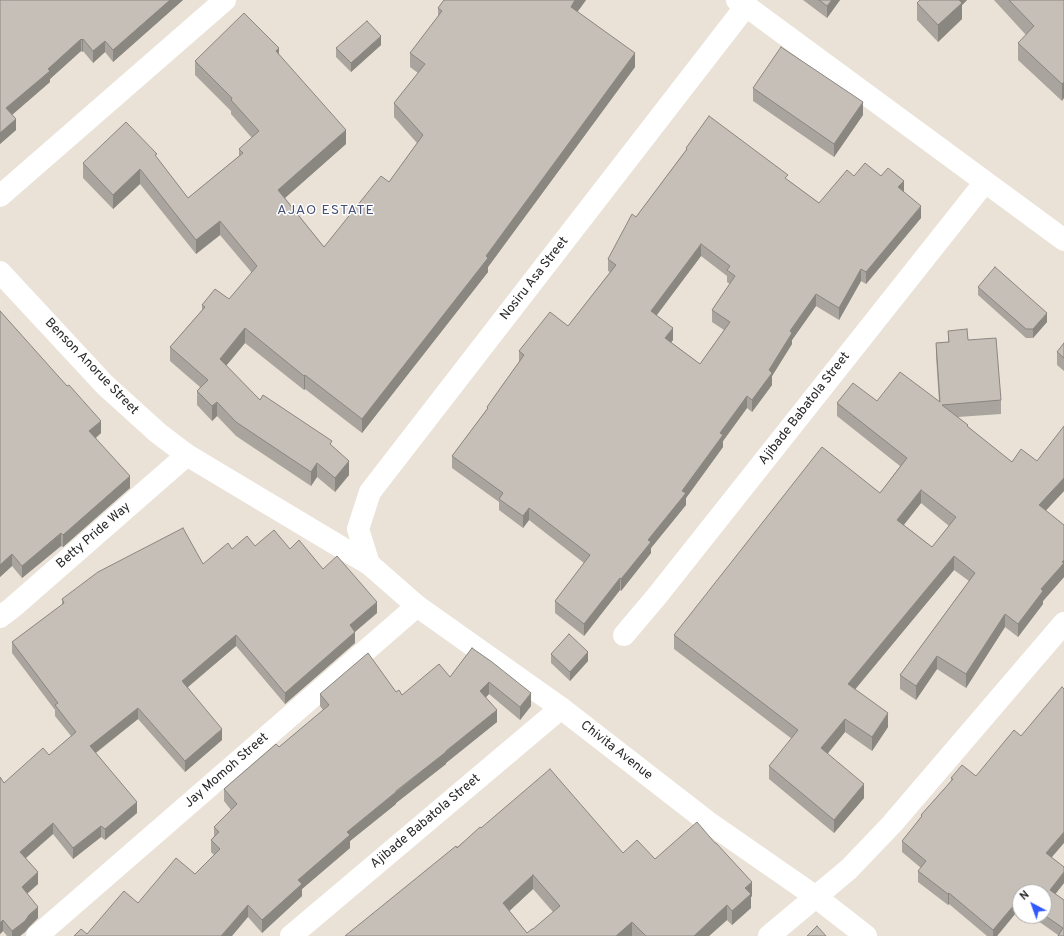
<!DOCTYPE html>
<html>
<head>
<meta charset="utf-8">
<style>
  body { margin:0 }
  #map { position:relative; width:1064px; height:936px; overflow:hidden; background:#eae2d7; font-family:Overpass,sans-serif }
  canvas { display:block }
  .north { position:absolute; left:1012px; top:884px; width:40px; height:40px; box-sizing:border-box; background:#fff; border:1px solid #a9a9a9; border-radius:50%; rotate:319deg; font-size:11px; font-weight:700; line-height:16px; text-align:center; color:#272727 }
  .north::after { content:''; display:block; margin:auto; width:14px; height:18px; background:#3259fc; clip-path:polygon(50% 0,100% 100%,50% 72%,0 100%) }
</style>
</head>
<body>
<div id="map">
<canvas width="1064" height="936"></canvas>
<div class="north">N</div>
</div>
<script>
const c = document.querySelector('canvas').getContext('2d');
c.lineJoin = 'round';
const poly = rows => new Path2D(rows.map(r => 'M' + r).join(''));
function stroke(path, color, width, dash) { c.strokeStyle = color; c.lineWidth = width; c.lineCap = dash ? 'butt' : 'round'; c.setLineDash(dash || []); c.stroke(path); }
function paint(path, color) { c.fillStyle = color; c.fill(path, 'evenodd'); }
function label(font, color, halo, rows, align = 'center') {
  c.font = font + ' Overpass,sans-serif'; c.lineWidth = 3; c.setLineDash([]); c.textBaseline = 'middle'; c.strokeStyle = halo; c.fillStyle = color; for (const [text, x, y, turn = 0] of rows) {
    c.save(); c.translate(x, y); c.rotate((+turn || 0) * Math.PI / 180); c.textAlign = isNaN(turn) ? turn : align; if (halo) c.strokeText(text, 0, 0); c.fillText(text, 0, 0); c.restore();
  }
}
stroke(poly([
  [746,6,1064,240],
  [0,196,225,0],
  [0,272,105,385,158,433,187,455,369,564],
  [0,617,12,608,187,455],
  [624,635,657,596,985,182],
  [561,708,708,822,816,897,866,936],
  [37,936,417,606],
  [769,936,849,869,892,824,1064,623]
]), '#fff', 22);
stroke(poly([
  [291,936,561,708,417,606,369,564,358,529,370,492,746,6,737,0]
]), '#fff', 22);
paint(poly([
  [0,0,183,0,113,62,105,52,93,63,83,51,82,52,81,51,50,79,50,82,12,115,16,130,0,144],
  [444,0,586,0,577,12,635,67,488,267,488,272,362,433,305,389,304,390,245,343,226,366,260,400,332,446,349,475,335,492,317,477,311,486,236,436,217,416,212,421,197,405,197,391,200,387,170,361,170,347,202,310,202,305,229,299,252,273,220,235,196,254,140,184,113,209,83,178,83,163,157,158,188,198,239,156,239,149,252,138,231,114,231,111,195,75,195,61,279,55,346,144,285,198,324,247,389,182,417,143,394,117,394,103,418,73,410,67,410,53,438,17,438,8],
  [803,0,840,0,827,18],
  [920,0,967,0,962,5,962,19,938,42,917,20,917,3],
  [994,0,1064,0,1062,101,1018,60,1018,43,1026,35],
  [381,45,351,72,336,57,336,48],
  [753,88,863,115,834,157,753,101],
  [686,148,788,180,819,203,854,176,881,176,904,192,921,218,866,284,861,281,839,320,816,306,792,340,792,344,772,376,772,385,752,412,747,408,723,441,723,447,686,498,686,505,651,548,651,553,621,591,620,590,584,636,555,613,555,601,584,563,529,520,523,528,499,510,499,502,452,468,452,456,487,409,487,407,519,362,519,351,568,326,610,272,608,271,608,259,636,217,686,150],
  [701,256,727,276,727,282,730,284,712,310,712,322,724,330,700,364,671,342,673,340,656,315],
  [978,287,1047,322,1033,338,1026,338,978,295],
  [0,311,101,433,96,438,130,488,63,547,61,546,22,578,12,566,0,577],
  [948,331,968,340,1001,400,1001,414,958,417,968,427,1012,462,1064,491,1046,510,1064,574,1064,577,1043,601,1043,604,1018,637,1005,627,966,688,937,669,916,700,900,689,900,675,969,581,954,570,855,689,888,727,872,751,845,732,827,754,864,798,834,833,769,779,769,766,792,739,674,649,674,635,880,493,900,466,837,416,837,403,877,401,939,402,936,356,936,343,948,342],
  [921,503,949,526,932,547,904,525],
  [1064,343,1064,371,1057,365,1057,352],
  [255,546,290,549,323,569,377,613,355,632,355,643,285,704,236,646,188,687,222,740,185,772,138,719,96,753,137,813,105,840,101,837,73,859,53,834,26,858,38,884,27,894,38,918,29,927,25,932,20,936,7,936,3,931,0,934,0,777,4,783,49,755,71,736,55,716,55,710,12,653,12,642,62,605,62,599,203,564,232,549],
  [472,648,531,706,520,720,489,694,486,697,497,722,446,763,446,764,396,803,396,804,350,841,350,848,302,889,302,896,262,933,248,917,87,934,138,903,195,874,214,855,211,852,211,840,214,836,214,827,231,810,224,801,224,789,279,747,323,710,320,706,320,694,396,692,402,695,450,677],
  [551,654,588,661,570,681,551,663],
  [951,778,1064,867,1064,883,1055,894,1064,900,1064,936,1058,935,1031,916,1044,916,1044,892,1020,892,1020,908,997,936,987,936,949,904,948,905,918,882,918,871,921,868,902,852,902,841,921,817,921,815,951,781],
  [481,828,655,859,752,896,751,897,751,908,732,925,727,920,709,936,345,936],
  [533,889,553,912,533,929,527,933,509,911]
]), '#a9a49d');
paint(poly([
  [170,0,183,0,113,62,113,50],
  [575,0,586,0,571,21,571,7],
  [832,0,840,0,827,18,827,6],
  [955,0,967,0,962,5,962,19,938,42,938,25],
  [381,36,381,45,351,72,351,63],
  [81,39,81,51,50,79,50,82,6,120,6,108,48,69],
  [83,39,83,51,82,52,82,40],
  [105,41,105,52,93,63,93,51],
  [279,48,279,62,276,51],
  [635,53,635,67,488,267,488,272,362,433,362,419,486,256],
  [1064,82,1064,98,1062,101,1062,84],
  [863,102,863,115,834,157,834,144],
  [16,119,16,130,0,144,0,133],
  [346,130,346,144,278,204,278,190],
  [140,169,140,184,113,209,113,195],
  [904,181,904,193,898,187],
  [921,206,921,218,866,284,866,272],
  [220,221,220,235,196,254,196,240],
  [701,244,701,256,651,323,651,311],
  [861,269,861,281,839,320,839,308],
  [816,294,816,306,792,340,792,344,772,376,772,385,752,412,752,400,790,331],
  [1047,313,1047,322,1033,338,1033,329],
  [245,328,245,343,220,373,220,359],
  [673,328,673,340,665,350,665,338],
  [305,375,305,389,304,390,304,376],
  [747,396,747,408,723,441,723,447,686,498,686,505,651,548,651,553,621,591,621,579,682,491,720,433],
  [217,402,217,416,212,421,212,406],
  [101,421,101,433,89,443,89,431],
  [349,461,349,475,335,492,335,478],
  [317,463,317,477,311,486,311,472],
  [130,476,130,488,63,547,63,535],
  [1064,478,1064,491,1039,518,1039,505],
  [921,490,921,503,897,533,897,520],
  [529,508,529,520,523,528,523,516],
  [61,533,61,546,22,578,22,566],
  [12,554,12,566,0,577,0,565],
  [954,556,954,570,848,698,848,684],
  [1064,560,1064,577,1043,601,1043,604,1018,637,1018,624,1041,589],
  [620,578,620,590,584,636,584,624],
  [377,602,377,613,350,636,350,625],
  [1005,614,1005,627,966,688,966,674],
  [355,632,355,643,285,704,285,693],
  [236,635,236,646,182,692,182,681],
  [588,652,588,661,570,681,570,672],
  [937,656,937,669,916,700,916,686],
  [489,682,489,694,480,703,480,691],
  [531,693,531,706,520,720,520,707],
  [138,708,138,719,90,757,90,746],
  [497,710,497,722,446,763,446,764,396,803,396,804,350,841,350,848,302,889,302,896,262,933,262,920,298,880,347,832],
  [888,713,888,727,872,751,872,737],
  [845,719,845,732,821,762,821,748],
  [222,729,222,740,185,772,185,761],
  [864,784,864,798,834,833,834,820],
  [137,802,137,813,105,840,105,829],
  [53,823,53,834,20,863,20,852],
  [101,826,101,837,73,859,73,848],
  [1064,832,1064,843,1046,864,1046,853],
  [38,872,38,884,22,898,22,887],
  [1064,872,1064,883,1050,901,1050,890],
  [533,875,533,889,503,917,503,903],
  [752,882,752,896,751,897,751,908,732,925,732,911,745,888],
  [949,893,949,904,948,905,948,894],
  [1020,898,1020,908,997,936,993,936,993,930],
  [248,905,248,917,232,936,221,936],
  [727,905,727,920,709,936,694,936],
  [38,907,38,918,29,927,25,932,20,936,12,936,12,931],
  [3,920,3,931,0,934,0,923],
  [632,922,632,936,616,936]
]), '#8a8680');
const building = poly([
  [0,0,170,0,113,50,105,41,93,51,83,39,82,40,81,39,48,69,50,71,6,108,16,119,0,133,0,0],
  [444,0,575,0,571,7,635,53,486,256,488,258,362,419,305,375,304,376,245,328,220,359,260,400,263,395,332,441,330,444,349,461,335,478,317,463,311,472,236,422,217,402,212,406,197,391,208,380,170,347,205,307,202,305,215,289,229,299,257,266,220,221,196,240,140,169,113,195,83,163,126,122,157,154,155,155,188,198,243,153,239,149,259,131,231,100,232,98,195,61,244,13,279,48,276,51,346,130,278,190,324,247,381,176,389,182,423,135,394,103,425,64,410,53,442,11,438,8,444,0],
  [819,0,832,0,827,6,819,0],
  [920,0,959,0,962,3,938,25,917,3,920,0],
  [1009,0,1064,0,1064,82,1062,84,1018,43,1034,26,1009,0],
  [367,21,381,36,351,63,336,48,367,21],
  [781,47,863,102,834,144,753,88,781,47],
  [709,116,788,175,785,178,819,203,847,170,854,176,865,163,881,176,888,168,904,181,898,187,921,206,866,272,861,269,839,308,816,294,790,331,792,333,769,370,772,373,752,400,747,396,720,433,723,435,682,491,686,493,648,540,651,542,621,579,620,578,584,624,555,601,590,555,529,508,523,516,499,499,503,493,452,456,488,408,487,407,524,355,519,351,550,312,568,326,616,265,608,259,632,214,636,217,687,149,686,148,709,116],
  [701,244,730,266,727,270,735,276,712,310,730,322,700,364,665,338,673,328,651,311,701,244],
  [995,267,1047,313,1033,329,1026,329,978,287,995,267],
  [0,311,67,386,69,385,101,421,89,431,130,476,63,535,61,533,22,566,12,554,0,565,0,311],
  [967,329,968,340,996,338,1001,400,942,405,968,425,967,426,1012,462,1021,449,1037,461,1064,426,1064,478,1039,505,1064,525,1064,560,1062,562,1064,563,1041,589,1043,591,1018,624,1005,614,966,674,937,656,916,686,900,675,975,573,954,556,848,684,888,713,872,737,845,719,821,748,864,784,834,820,769,766,798,730,674,635,822,447,880,493,907,458,837,403,853,383,877,401,900,372,940,402,936,343,949,342,948,331,967,329],
  [921,490,956,517,932,547,897,520,921,490],
  [1064,343,1064,358,1057,352,1064,343],
  [183,528,203,564,228,543,232,549,247,536,255,546,274,530,290,549,299,540,323,569,337,556,377,602,350,625,355,632,285,693,236,635,182,681,222,729,185,761,138,708,90,746,137,802,105,829,101,826,73,848,53,823,20,852,38,872,22,887,38,907,29,915,25,921,12,931,3,920,0,923,0,777,4,783,43,748,49,755,76,732,55,705,58,703,12,642,64,603,62,599,98,572,183,528],
  [569,634,588,652,570,672,551,654,569,634],
  [472,648,492,662,531,693,520,707,489,682,480,691,497,710,446,751,446,752,396,791,396,792,347,832,350,835,298,880,302,884,262,920,248,905,221,936,74,936,81,929,87,934,124,891,138,903,176,858,195,874,220,849,211,840,219,832,214,827,237,804,224,789,276,744,279,747,329,705,320,694,368,653,396,692,399,690,402,695,439,664,450,677,472,648],
  [1062,687,1064,689,1064,832,1046,853,1064,867,1064,872,1050,890,1064,900,1064,936,1058,936,1063,928,1044,915,1044,892,1020,892,1020,898,993,930,949,893,948,894,918,871,926,861,902,841,922,816,921,815,953,779,951,778,962,765,976,776,1014,730,1021,736,1062,687],
  [550,769,623,853,637,840,655,859,697,822,715,843,716,843,752,882,745,888,751,894,732,911,727,905,694,936,646,936,632,922,616,936,345,936,456,846,457,848,480,827,481,828,550,769],
  [533,875,560,906,533,929,532,929,527,933,503,903,533,875],
  [817,926,826,936,807,936,817,926]
]);
paint(building, '#c5bfb7');
stroke(building, '#8a8680', 1);
label('13px', '#272727', '#fff', [
  ["Nosiru Asa Street",535,279,-52],
  ["Benson Anorue Street",91,367,46],
  ["Ajibade Babatola Street",805,409,-52],
  ["Betty Pride Way",94,536,-41],
  ["Chivita Avenue",616,751,38],
  ["Jay Momoh Street",227,771,-41],
  ["Ajibade Babatola Street",426,822,-40]
]);
c.letterSpacing = '1px';
label('14px', '#475077', '#fff', [
  ["AJAO ESTATE",326,211]
]);
c.letterSpacing = '0px';
</script>
</body>
</html>
